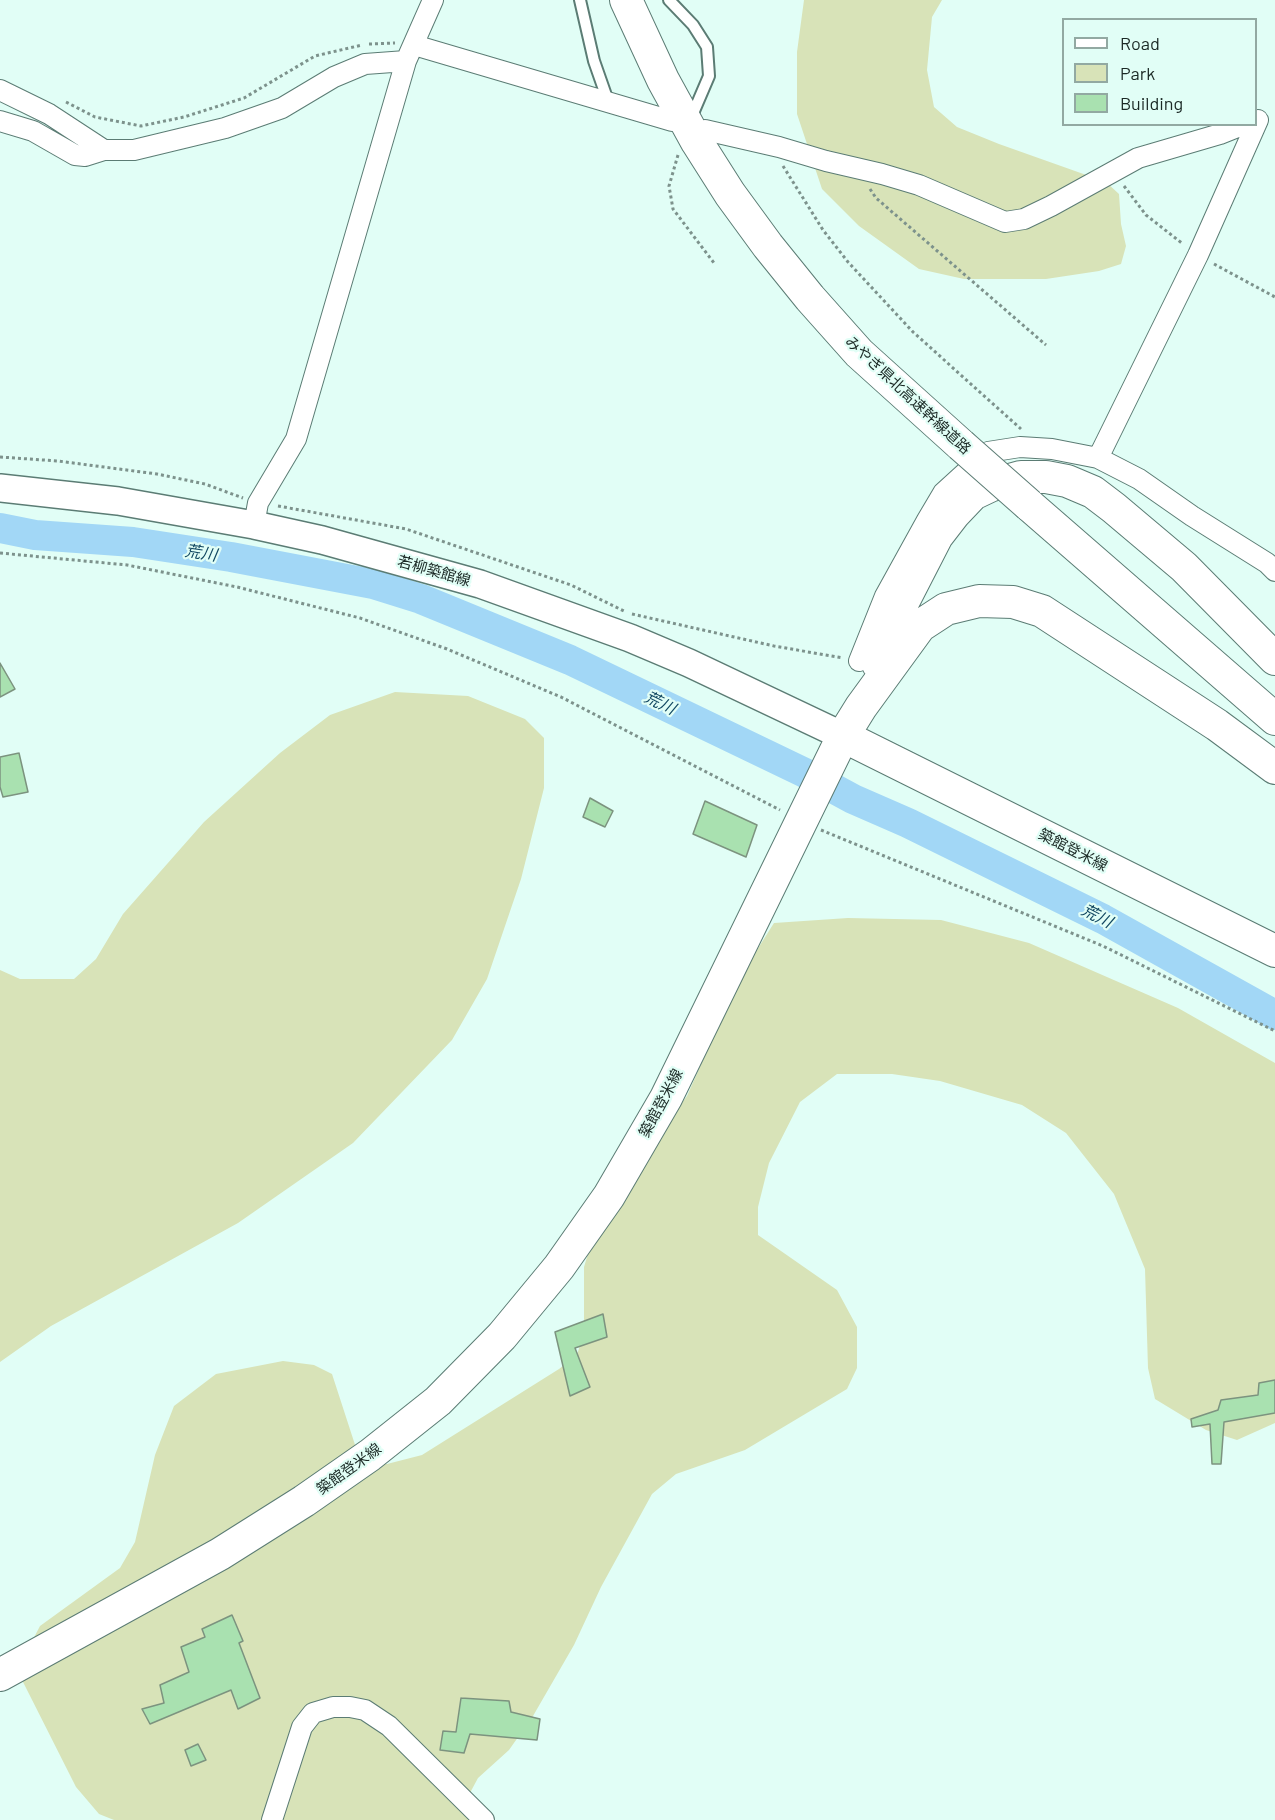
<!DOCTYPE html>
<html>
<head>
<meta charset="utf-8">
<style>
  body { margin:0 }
  #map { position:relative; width:1275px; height:1820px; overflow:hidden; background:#e1fef6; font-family:Barlow,sans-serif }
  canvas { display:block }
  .legend { position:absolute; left:1062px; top:18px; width:195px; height:108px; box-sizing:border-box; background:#e1fef6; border:2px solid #92a9a2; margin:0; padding:8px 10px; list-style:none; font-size:18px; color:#1b2925 }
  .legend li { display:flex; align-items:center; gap:12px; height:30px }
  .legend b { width:30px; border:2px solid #92a9a2 }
</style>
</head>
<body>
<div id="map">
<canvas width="1275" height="1820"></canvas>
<ul class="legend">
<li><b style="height:8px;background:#fff"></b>Road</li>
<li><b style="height:16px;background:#d8e3b8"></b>Park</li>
<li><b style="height:16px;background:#a9e1b0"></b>Building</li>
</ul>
</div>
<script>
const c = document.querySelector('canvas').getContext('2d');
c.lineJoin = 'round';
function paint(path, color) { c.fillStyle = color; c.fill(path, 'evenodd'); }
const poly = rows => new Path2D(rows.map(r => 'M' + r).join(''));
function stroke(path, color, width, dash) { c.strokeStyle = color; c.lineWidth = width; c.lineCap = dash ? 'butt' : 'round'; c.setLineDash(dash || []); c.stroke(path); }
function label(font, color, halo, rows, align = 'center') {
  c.font = font + ' Barlow,"Noto Sans JP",sans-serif'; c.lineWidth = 4.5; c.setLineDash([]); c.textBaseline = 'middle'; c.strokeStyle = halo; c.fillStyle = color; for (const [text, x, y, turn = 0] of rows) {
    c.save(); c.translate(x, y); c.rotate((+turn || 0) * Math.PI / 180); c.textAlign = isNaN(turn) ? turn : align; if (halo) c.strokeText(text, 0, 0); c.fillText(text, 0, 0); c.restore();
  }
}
paint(poly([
  [804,0,942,0,932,17,927,70,934,107,957,127,999,144,1106,182,1119,194,1121,224,1126,246,1121,264,1099,271,1046,279,964,279,919,269,859,226,822,189,797,114,797,52],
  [395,692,468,696,525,719,544,738,544,788,521,879,487,979,452,1040,353,1143,238,1223,51,1326,0,1362,0,970,20,979,74,979,96,959,123,914,204,822,280,753,330,715],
  [848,918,941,920,1029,943,1178,1008,1275,1063,1275,1423,1237,1440,1206,1430,1155,1399,1148,1368,1145,1269,1114,1194,1066,1133,1022,1105,940,1081,892,1074,837,1074,800,1102,769,1163,758,1207,758,1235,837,1290,857,1327,857,1368,847,1389,745,1450,676,1474,652,1494,601,1587,574,1645,533,1716,509,1750,478,1778,471,1791,471,1808,475,1820,114,1820,99,1814,76,1787,22,1680,27,1651,40,1626,120,1568,135,1542,155,1455,174,1406,216,1374,283,1361,314,1365,332,1374,358,1454,371,1464,387,1464,422,1455,559,1369,577,1355,584,1332,584,1267,594,1234,657,1136,687,1096,722,1017,755,953,774,923]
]), '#d8e3b8');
stroke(poly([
  [0,528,35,535,133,542,231,557,373,584,421,599,570,660,805,773,853,799,908,823,1103,919,1275,1015]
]), '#a2d7f6', 30);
const building = poly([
  [0,663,15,689,0,697,0,663],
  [19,753,28,792,3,797,0,787,0,757,19,753],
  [590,798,613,811,605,827,583,817,590,798],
  [705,801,757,825,746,857,693,834,705,801],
  [603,1314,607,1337,575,1348,590,1387,570,1396,555,1332,603,1314],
  [1275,1380,1275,1413,1224,1422,1221,1464,1212,1464,1210,1424,1192,1427,1191,1419,1218,1410,1221,1400,1258,1395,1259,1383,1275,1380],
  [232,1615,243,1641,239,1643,260,1698,238,1709,231,1690,150,1724,142,1709,164,1703,160,1685,189,1672,181,1647,205,1637,202,1629,232,1615],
  [461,1698,509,1701,511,1712,540,1719,537,1740,470,1734,464,1753,440,1750,443,1731,456,1732,461,1698],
  [198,1744,206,1760,191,1766,185,1750,198,1744]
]);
paint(building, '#a9e1b0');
stroke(building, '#7c937f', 1.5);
const service = poly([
  [580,0,594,61,608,101],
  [669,0,693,25,707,47,709,76,694,111]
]);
const minor = poly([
  [414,45,672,121],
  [0,90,49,114,104,150],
  [0,121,33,131,75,155,85,156,104,150,134,150,225,128,282,108,334,77,365,64,406,61],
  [705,130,779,147,826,161,882,174,919,185,1005,222,1024,219,1051,206,1138,158,1220,134,1245,124],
  [1098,458,1198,255,1258,120],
  [254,525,258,503,296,439,406,61,433,0],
  [859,661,885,596,927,520,943,493,988,452,1020,447,1052,449,1098,458,1139,479,1192,516,1267,563,1275,571],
  [272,1820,302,1727,313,1713,333,1707,350,1707,365,1710,389,1726,484,1820]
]);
const secondary = poly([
  [0,488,118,501,254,525,322,540,480,584,630,638,689,663,843,736]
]);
const primary = poly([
  [626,0,663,80,697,142,730,194,768,246,810,298,859,353,961,445],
  [1029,505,1275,719],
  [878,664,900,608,937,536,954,514,973,494,992,485,1021,477,1046,477,1067,481,1093,492,1114,508,1184,567,1275,659],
  [843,736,1275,951],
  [0,1675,220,1554,304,1501,370,1455,438,1401,502,1336,559,1267,609,1196,666,1098,843,736,861,707,920,626,946,609,979,601,1013,602,1042,611,1217,725,1275,768]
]);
stroke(service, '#5b7c74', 14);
stroke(minor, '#5b7c74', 22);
stroke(secondary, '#5b7c74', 30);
stroke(primary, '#5b7c74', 34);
stroke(poly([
  [369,44,395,43],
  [66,102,95,117,141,126,184,117,244,98,315,56,362,45],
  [678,155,669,186,673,209,714,263],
  [783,166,823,230,848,262,913,332,1021,429],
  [1124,186,1146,215,1183,244],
  [870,189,876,198,1046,345],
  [1214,264,1275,297],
  [0,457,58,461,157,474,205,484,243,498],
  [278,506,406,529,571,585,626,612],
  [0,553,127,565,237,587,360,618,447,649,561,697,780,810],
  [632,614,774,646,843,658],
  [821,830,1103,946,1275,1031]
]), '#7d928c', 3, [3, 3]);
stroke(service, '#fff', 10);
stroke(minor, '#fff', 20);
stroke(secondary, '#fff', 27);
stroke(primary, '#fff', 32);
const primaryBridge = poly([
  [961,445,1029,505]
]);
stroke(primaryBridge, '#5b7c74', 34, []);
stroke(primaryBridge, '#fff', 32);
label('15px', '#1b2925', '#e1fef6', [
  ["みやぎ県北高速幹線道路",908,395,43],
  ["若柳築館線",434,571,16],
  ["築館登米線",1073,850,27],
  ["築館登米線",661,1103,-62],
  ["築館登米線",349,1469,-36]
]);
label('italic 16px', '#124862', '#e1fef6', [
  ["荒川",201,553,9],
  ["荒川",660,703,26],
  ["荒川",1097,916,27]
]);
</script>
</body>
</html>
